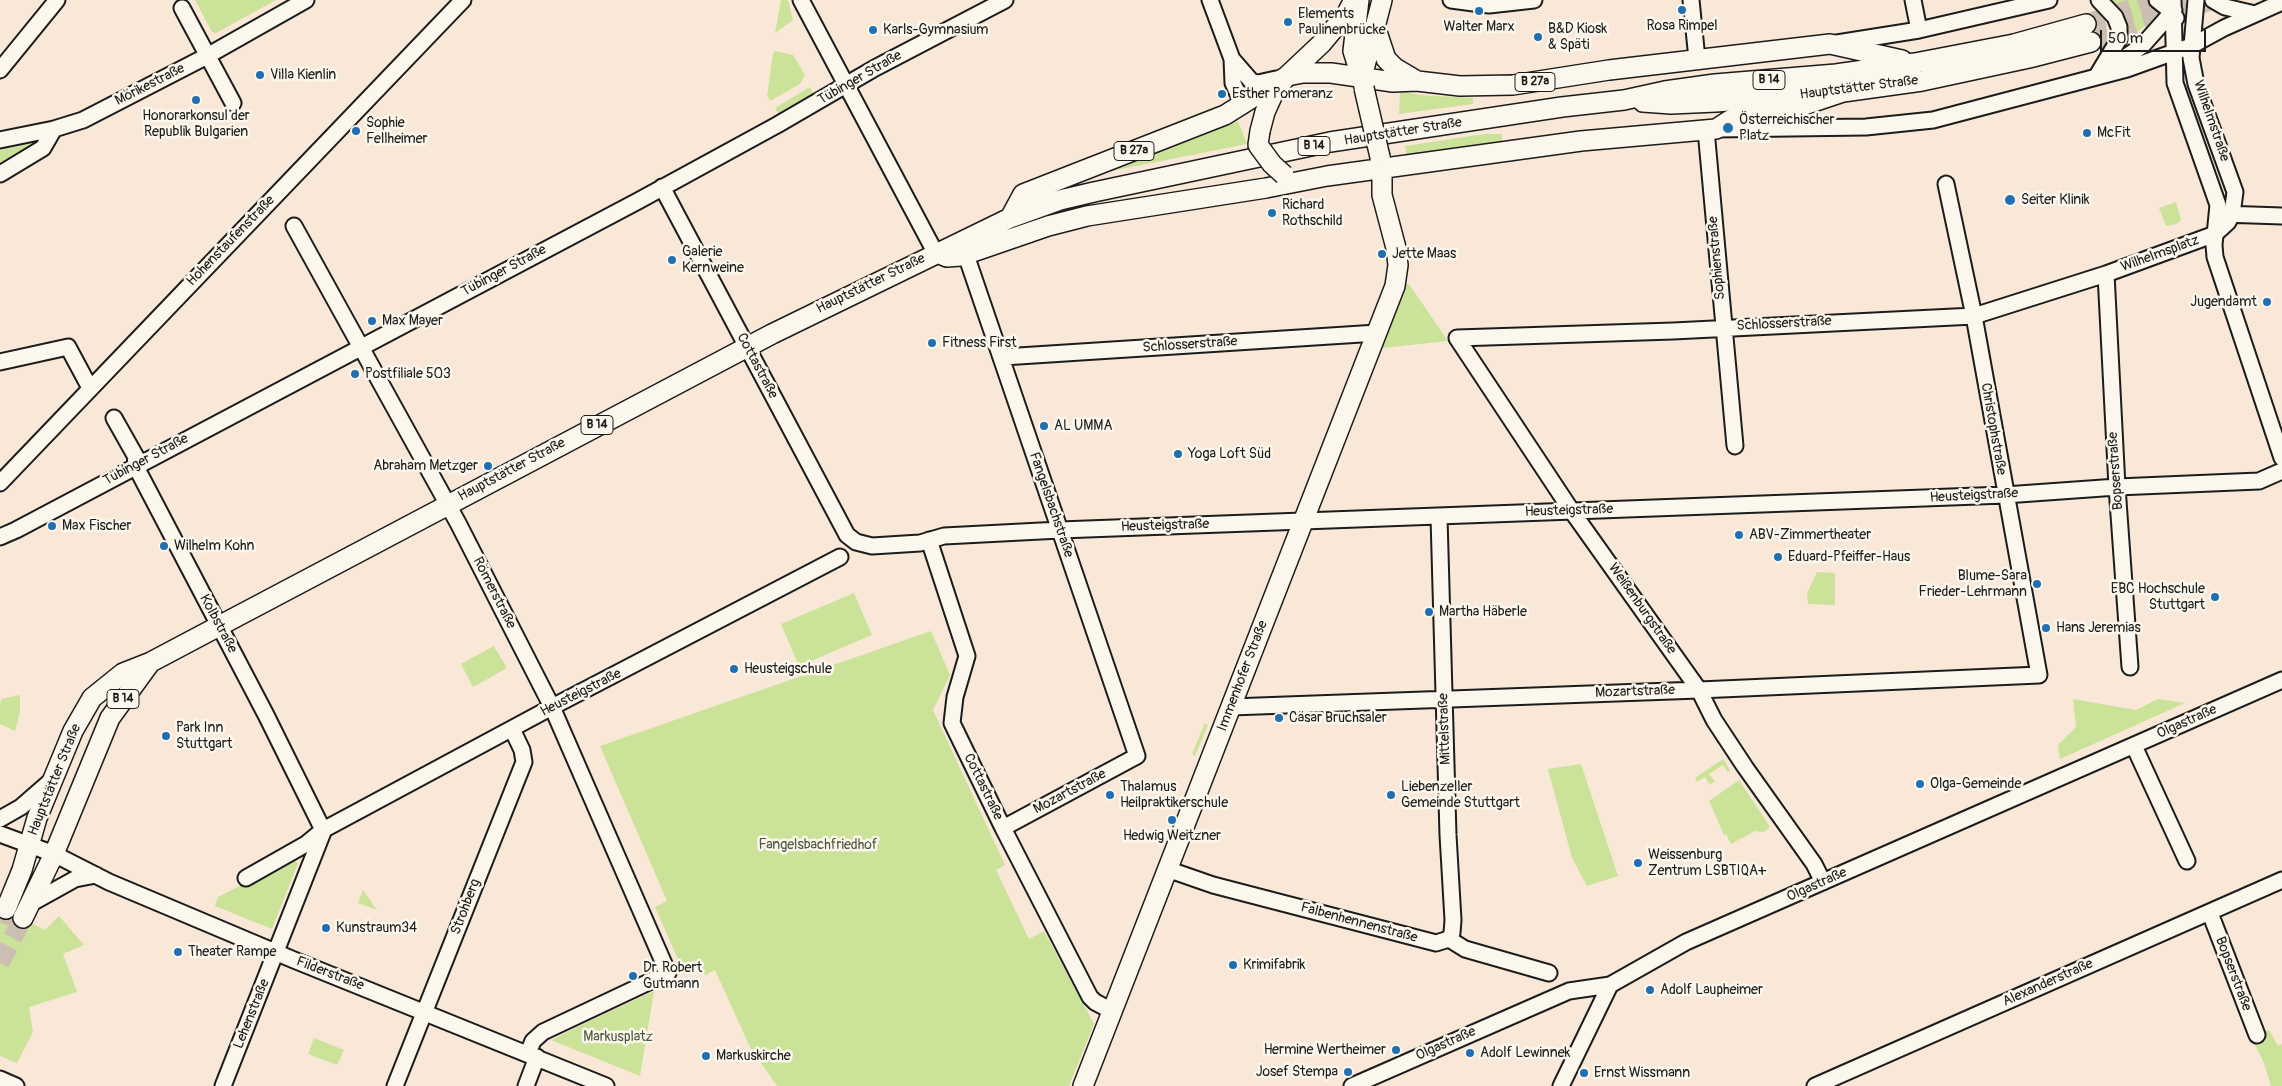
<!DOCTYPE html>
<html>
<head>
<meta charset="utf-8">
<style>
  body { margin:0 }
  #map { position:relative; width:2282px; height:1086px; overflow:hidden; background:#f9e7d7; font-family:Pangolin,sans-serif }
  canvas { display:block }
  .scale { position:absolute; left:2100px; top:30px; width:106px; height:22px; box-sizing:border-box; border:2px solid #1c1c1c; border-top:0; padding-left:6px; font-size:15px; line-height:18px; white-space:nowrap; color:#1c1c1c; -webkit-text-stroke:4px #fbf7ec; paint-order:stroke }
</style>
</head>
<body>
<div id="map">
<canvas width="2282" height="1086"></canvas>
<div class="scale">50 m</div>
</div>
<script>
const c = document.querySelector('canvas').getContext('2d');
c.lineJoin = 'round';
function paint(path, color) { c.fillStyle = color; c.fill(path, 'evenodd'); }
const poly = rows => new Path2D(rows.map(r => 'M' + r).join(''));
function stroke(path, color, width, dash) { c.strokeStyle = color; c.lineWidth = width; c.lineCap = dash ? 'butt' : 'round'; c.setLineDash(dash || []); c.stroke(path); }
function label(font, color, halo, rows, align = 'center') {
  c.font = font + ' Pangolin,sans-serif'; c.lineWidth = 5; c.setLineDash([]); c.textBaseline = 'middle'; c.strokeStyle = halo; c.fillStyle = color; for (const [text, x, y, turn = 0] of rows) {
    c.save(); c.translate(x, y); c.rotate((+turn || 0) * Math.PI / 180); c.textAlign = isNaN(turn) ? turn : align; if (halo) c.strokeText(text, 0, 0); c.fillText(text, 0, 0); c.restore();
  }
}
paint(poly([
  [195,0,276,0,216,33,212,32],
  [781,0,788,0,793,20,775,33],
  [2109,0,2143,0,2147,24,2127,42,2125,41,2120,11],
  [775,51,793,55,805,75,800,84,770,101,767,96,773,53],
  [810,87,813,93,778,113,775,108],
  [1400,91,1419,95,1473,98,1473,104,1399,114],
  [1216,106,1218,112,1029,183,1072,164],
  [1238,121,1247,144,1101,173,1223,123,1225,126],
  [1484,134,1502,134,1502,144,1407,157,1405,146],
  [29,144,31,147,18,155,0,164,0,150],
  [2176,202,2181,220,2176,224,2166,226,2159,208],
  [1406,284,1409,284,1448,341,1382,348],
  [1817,572,1835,573,1835,605,1808,604,1807,593],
  [854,593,872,635,799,666,781,624],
  [931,631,950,675,933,710,1005,865,996,870,1029,939,1044,931,1094,1024,1069,1086,777,1086,750,1047,715,970,705,975,701,967,685,975,655,907,667,901,600,746],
  [494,646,507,668,473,687,461,664],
  [20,695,20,712,15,731,0,724,0,708,1,699],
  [2073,699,2136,710,2158,699,2185,703,2060,759,2058,745,2076,727],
  [1205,723,1208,725,1195,756,1192,754],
  [1723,759,1730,770,1728,772,1723,765,1709,774,1715,781,1710,785,1705,777,1697,782,1695,778],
  [1581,764,1618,876,1587,886,1572,858,1548,769],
  [1739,780,1770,827,1764,832,1755,831,1731,844,1726,834,1724,835,1709,801],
  [293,859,298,863,272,929,215,906,218,897],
  [363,890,377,910,358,903],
  [0,907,45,930,59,916,84,945,63,954,77,992,29,1007,33,1032,17,1063,0,1056],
  [654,991,640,1076,551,1040,602,1015],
  [2269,1030,2278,1046,2282,1044,2282,1086,2271,1086,2264,1063,2251,1037],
  [314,1038,344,1050,337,1065,308,1054]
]), '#cbe398');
stroke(poly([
  [2086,24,2156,0],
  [2091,42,2213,0],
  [0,922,6,909],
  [0,963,23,918]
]), '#cdbeb2', 19, [19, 9]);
const minor = poly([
  [801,0,935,252],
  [1210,0,1232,59,1233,83,1243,105],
  [1451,0,1489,5,1534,0],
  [1691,0,1697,59],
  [1913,0,1919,30],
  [2157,0,2172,12,2176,18],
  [2173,0,2175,83,2218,205,2214,245,2215,257,2282,458],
  [2213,0,2225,7,2255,14],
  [182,8,233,103],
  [1837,43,1919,30,2049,0],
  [1232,59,1252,82,1258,83,1276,79],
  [2108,69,2142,46,2174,10],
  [0,70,57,0],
  [2098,74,2119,39,2119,27,2115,17,2099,0],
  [1716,129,1866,127,1933,120,2127,69,2191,46,2224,28,2282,2],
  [1706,130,1735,446],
  [0,140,54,129,83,120,207,56,306,0],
  [0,174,43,148,54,129],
  [662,187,847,535,856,542,872,546,920,543,944,536,1060,530,2005,495,2117,487,2259,481,2282,471],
  [2222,214,2282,216],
  [294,226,458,523,552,707,668,973,543,1032,533,1041,528,1053],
  [966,255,1137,756,1003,828],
  [2106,274,2117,487,2130,667],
  [1457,338,1673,331,1974,316,2106,274,2215,234,2228,222,2232,214,2235,192,2196,84,2191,58,2196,0],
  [1457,338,1571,510,1699,690,1714,720,1745,767,1814,864,1823,882],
  [1003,357,1377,333],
  [0,362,68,347,90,388],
  [114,418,136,457,135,465,266,715,323,830],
  [0,483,463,0],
  [1439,517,1448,835,1453,920,1452,933,1449,939],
  [0,537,16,530,638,201,777,125,875,68,1005,0],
  [929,540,967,656,955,697,952,723,1003,828,1090,997,1095,1002,1112,1011],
  [1231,707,1699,690,2039,675,1974,316,1946,184],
  [2134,746,2187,861],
  [0,819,21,807,52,780],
  [0,834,54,854,109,882,294,960,606,1086],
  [1167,869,1213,885,1436,943,1449,939],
  [246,878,306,844,323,830,552,707,840,557],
  [30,904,75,879,96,875],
  [2210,913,2257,1035],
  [1449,939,1465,949,1549,973],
  [0,1079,16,1086],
  [223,1086,323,832],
  [395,1086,524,762,522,750,512,729],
  [526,1086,537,1057],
  [1352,1086,1569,991,1610,985,1686,942,2282,680],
  [1561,1086,1610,985],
  [1815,1086,2282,880]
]);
const major = poly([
  [1359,0,1353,51,1364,86],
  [1376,29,1386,59,1395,68,1417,81],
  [1362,77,1382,0],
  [1643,102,1671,104,1716,102,1843,92,1922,81,2029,58,2091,42],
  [1260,131,1265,112,1274,92,1287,76,1322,43,1347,13,1354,0],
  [1010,218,1023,194,1225,115,1287,76,1303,73,1331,73,1393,82,1417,81,1460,86,1513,85,1609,70,1830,44,1902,60],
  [935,252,947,257,961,256,1048,226,1087,216,1266,188,1327,176,1581,141,1716,129,1730,120,1795,108,1843,92],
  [6,909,22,870,37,818,73,731,92,698,123,673,151,662,219,626,772,334,1010,218,1060,200,1094,192,1330,142,1562,107,1624,100,1665,91,1715,84,1836,74,1915,63,2014,44,2086,24],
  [23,918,54,854,110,718,150,663],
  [1083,1086,1395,286,1398,265,1396,248,1382,195,1382,168,1380,157]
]);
stroke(minor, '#1c1c1c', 19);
stroke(major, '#1c1c1c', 22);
stroke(minor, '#fbf7ec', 15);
stroke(major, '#fbf7ec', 19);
const majorBridge = poly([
  [1364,88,1380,157],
  [1260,131,1258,145,1272,164,1284,175]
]);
stroke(majorBridge, '#1c1c1c', 22, []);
stroke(majorBridge, '#fbf7ec', 19);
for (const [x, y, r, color] of [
  [1682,10,5,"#1f6fb2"],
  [1479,11,5,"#1f6fb2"],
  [1288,22,5,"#1f6fb2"],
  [873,30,5,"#1f6fb2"],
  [1538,37,5,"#1f6fb2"],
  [260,75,5,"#1f6fb2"],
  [1222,94,5,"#1f6fb2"],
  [196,100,5,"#1f6fb2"],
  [1728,128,6,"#1f6fb2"],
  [356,131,5,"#1f6fb2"],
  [2087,133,5,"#1f6fb2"],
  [2010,200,6,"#1f6fb2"],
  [1272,213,5,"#1f6fb2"],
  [1382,254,5,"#1f6fb2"],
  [672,260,5,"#1f6fb2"],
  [2267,302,5,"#1f6fb2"],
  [372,321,5,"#1f6fb2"],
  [932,343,5,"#1f6fb2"],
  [355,374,5,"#1f6fb2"],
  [1044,426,5,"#1f6fb2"],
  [1178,454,5,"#1f6fb2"],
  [488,466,5,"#1f6fb2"],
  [52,526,5,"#1f6fb2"],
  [1739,535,5,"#1f6fb2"],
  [164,546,5,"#1f6fb2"],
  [1778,557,5,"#1f6fb2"],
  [2037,584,5,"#1f6fb2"],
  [2215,597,5,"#1f6fb2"],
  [1429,612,5,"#1f6fb2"],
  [2046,628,5,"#1f6fb2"],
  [734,669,5,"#1f6fb2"],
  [1279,718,5,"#1f6fb2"],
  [166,736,5,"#1f6fb2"],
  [1920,784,5,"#1f6fb2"],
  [1110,795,5,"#1f6fb2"],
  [1391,795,5,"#1f6fb2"],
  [1172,820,5,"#1f6fb2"],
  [1638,863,5,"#1f6fb2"],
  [326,928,5,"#1f6fb2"],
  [178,952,5,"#1f6fb2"],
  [1233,965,5,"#1f6fb2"],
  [633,976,5,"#1f6fb2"],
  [1650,990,5,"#1f6fb2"],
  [1396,1050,5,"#1f6fb2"],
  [1470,1053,5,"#1f6fb2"],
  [706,1056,5,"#1f6fb2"],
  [1348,1072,5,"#1f6fb2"],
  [1584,1073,5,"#1f6fb2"]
]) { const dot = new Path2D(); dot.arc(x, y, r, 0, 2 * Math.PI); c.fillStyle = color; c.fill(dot); stroke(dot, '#fbf7ec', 2); }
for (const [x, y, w] of [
  [1769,80,32],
  [1535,82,40],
  [1314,146,32],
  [1134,151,40],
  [597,425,32],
  [123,699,32]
]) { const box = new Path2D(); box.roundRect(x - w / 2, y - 9.5, w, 19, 4); c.fillStyle = '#fbf7ec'; c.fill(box); stroke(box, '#1c1c1c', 1); }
label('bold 12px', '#1c1c1c', null, [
  ["B 14",1769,80],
  ["B 27a",1535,82],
  ["B 14",1314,146],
  ["B 27a",1134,151],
  ["B 14",597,425],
  ["B 14",123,699]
]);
label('14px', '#1c1c1c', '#fbf7ec', [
  ["Elements",1298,14],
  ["Paulinenbrücke",1298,30],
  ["Rosa Rimpel",1682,26,"center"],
  ["Walter Marx",1479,27,"center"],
  ["B&D Kiosk",1548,29],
  ["& Späti",1548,45],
  ["Karls-Gymnasium",883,30],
  ["Villa Kienlin",270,75],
  ["Esther Pomeranz",1232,94],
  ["Honorarkonsul der",196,116,"center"],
  ["Republik Bulgarien",196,132,"center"],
  ["Österreichischer",1739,120],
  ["Platz",1739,136],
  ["Sophie",366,123],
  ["Fellheimer",366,139],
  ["McFit",2097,133],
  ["Seiter Klinik",2021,200],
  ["Richard",1282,205],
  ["Rothschild",1282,221],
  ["Galerie",682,252],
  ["Kernweine",682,268],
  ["Jette Maas",1392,254],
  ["Jugendamt",2257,302,"right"],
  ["Max Mayer",382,321],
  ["Fitness First",942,343],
  ["Postfiliale 503",365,374],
  ["AL UMMA",1054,426],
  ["Yoga Loft Süd",1188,454],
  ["Abraham Metzger",478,466,"right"],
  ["Max Fischer",62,526],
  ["ABV-Zimmertheater",1749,535],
  ["Wilhelm Kohn",174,546],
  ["Eduard-Pfeiffer-Haus",1788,557],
  ["Blume-Sara",2027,576,"right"],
  ["Frieder-Lehrmann",2027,592,"right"],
  ["EBC Hochschule",2205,589,"right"],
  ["Stuttgart",2205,605,"right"],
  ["Martha Häberle",1439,612],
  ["Hans Jeremias",2056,628],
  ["Heusteigschule",744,669],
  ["Cäsar Bruchsaler",1289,718],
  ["Park Inn",176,728],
  ["Stuttgart",176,744],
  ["Olga-Gemeinde",1930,784],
  ["Thalamus",1120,787],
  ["Heilpraktikerschule",1120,803],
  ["Liebenzeller",1401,787],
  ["Gemeinde Stuttgart",1401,803],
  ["Hedwig Weitzner",1172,836,"center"],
  ["Weissenburg",1648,855],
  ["Zentrum LSBTIQA+",1648,871],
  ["Kunstraum34",336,928],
  ["Theater Rampe",188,952],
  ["Krimifabrik",1243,965],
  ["Dr. Robert",643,968],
  ["Gutmann",643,984],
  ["Adolf Laupheimer",1660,990],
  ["Hermine Wertheimer",1386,1050,"right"],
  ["Adolf Lewinnek",1480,1053],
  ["Markuskirche",716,1056],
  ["Josef Stempa",1338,1072,"right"],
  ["Ernst Wissmann",1594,1073]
], 'left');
label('14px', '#1c1c1c', '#fbf7ec', [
  ["Tübinger Straße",860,78,-30],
  ["Mörikestraße",150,85,-27],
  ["Hauptstätter Straße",1859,88,-7],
  ["Wilhelmstraße",2211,121,71],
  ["Hauptstätter Straße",1403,132,-9],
  ["Hohenstaufenstraße",231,241,-46],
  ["Wilhelmsplatz",2160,254,-20],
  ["Sophienstraße",1717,258,-95],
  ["Tübinger Straße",504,271,-28],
  ["Hauptstätter Straße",871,284,-26],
  ["Schlosserstraße",1784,324,-3],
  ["Schlosserstraße",1190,345,-4],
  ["Cottastraße",757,366,62],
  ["Christophstraße",1993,429,80],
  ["Tübinger Straße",146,460,-28],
  ["Hauptstätter Straße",512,470,-28],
  ["Bopserstraße",2116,471,-94],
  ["Heusteigstraße",1974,496,-3],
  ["Fangelsbachstraße",1051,505,71],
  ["Heusteigstraße",1569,511,-2],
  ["Heusteigstraße",1165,526,-2],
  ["Römerstraße",494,593,63],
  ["Weißenburgstraße",1642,609,55],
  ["Kolbstraße",218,624,62],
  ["Immenhofer Straße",1243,676,-69],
  ["Mozartstraße",1635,692,-2],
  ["Heusteigstraße",581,693,-27],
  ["Olgastraße",2187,722,-24],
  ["Mittelstraße",1445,729,-92],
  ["Hauptstätter Straße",55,780,-68],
  ["Cottastraße",983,787,64],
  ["Mozartstraße",1070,792,-28],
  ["Olgastraße",1817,885,-24],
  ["Strohberg",466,907,-69],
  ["Falbenhennenstraße",1359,923,15],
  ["Filderstraße",330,974,21],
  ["Bopserstraße",2233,974,69],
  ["Alexanderstraße",2048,983,-24],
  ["Lehenstraße",252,1014,-68],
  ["Olgastraße",1446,1044,-24]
]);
label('14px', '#515841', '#fbf7ec', [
  ["Fangelsbachfriedhof",818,845],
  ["Markusplatz",618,1037]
]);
</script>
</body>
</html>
